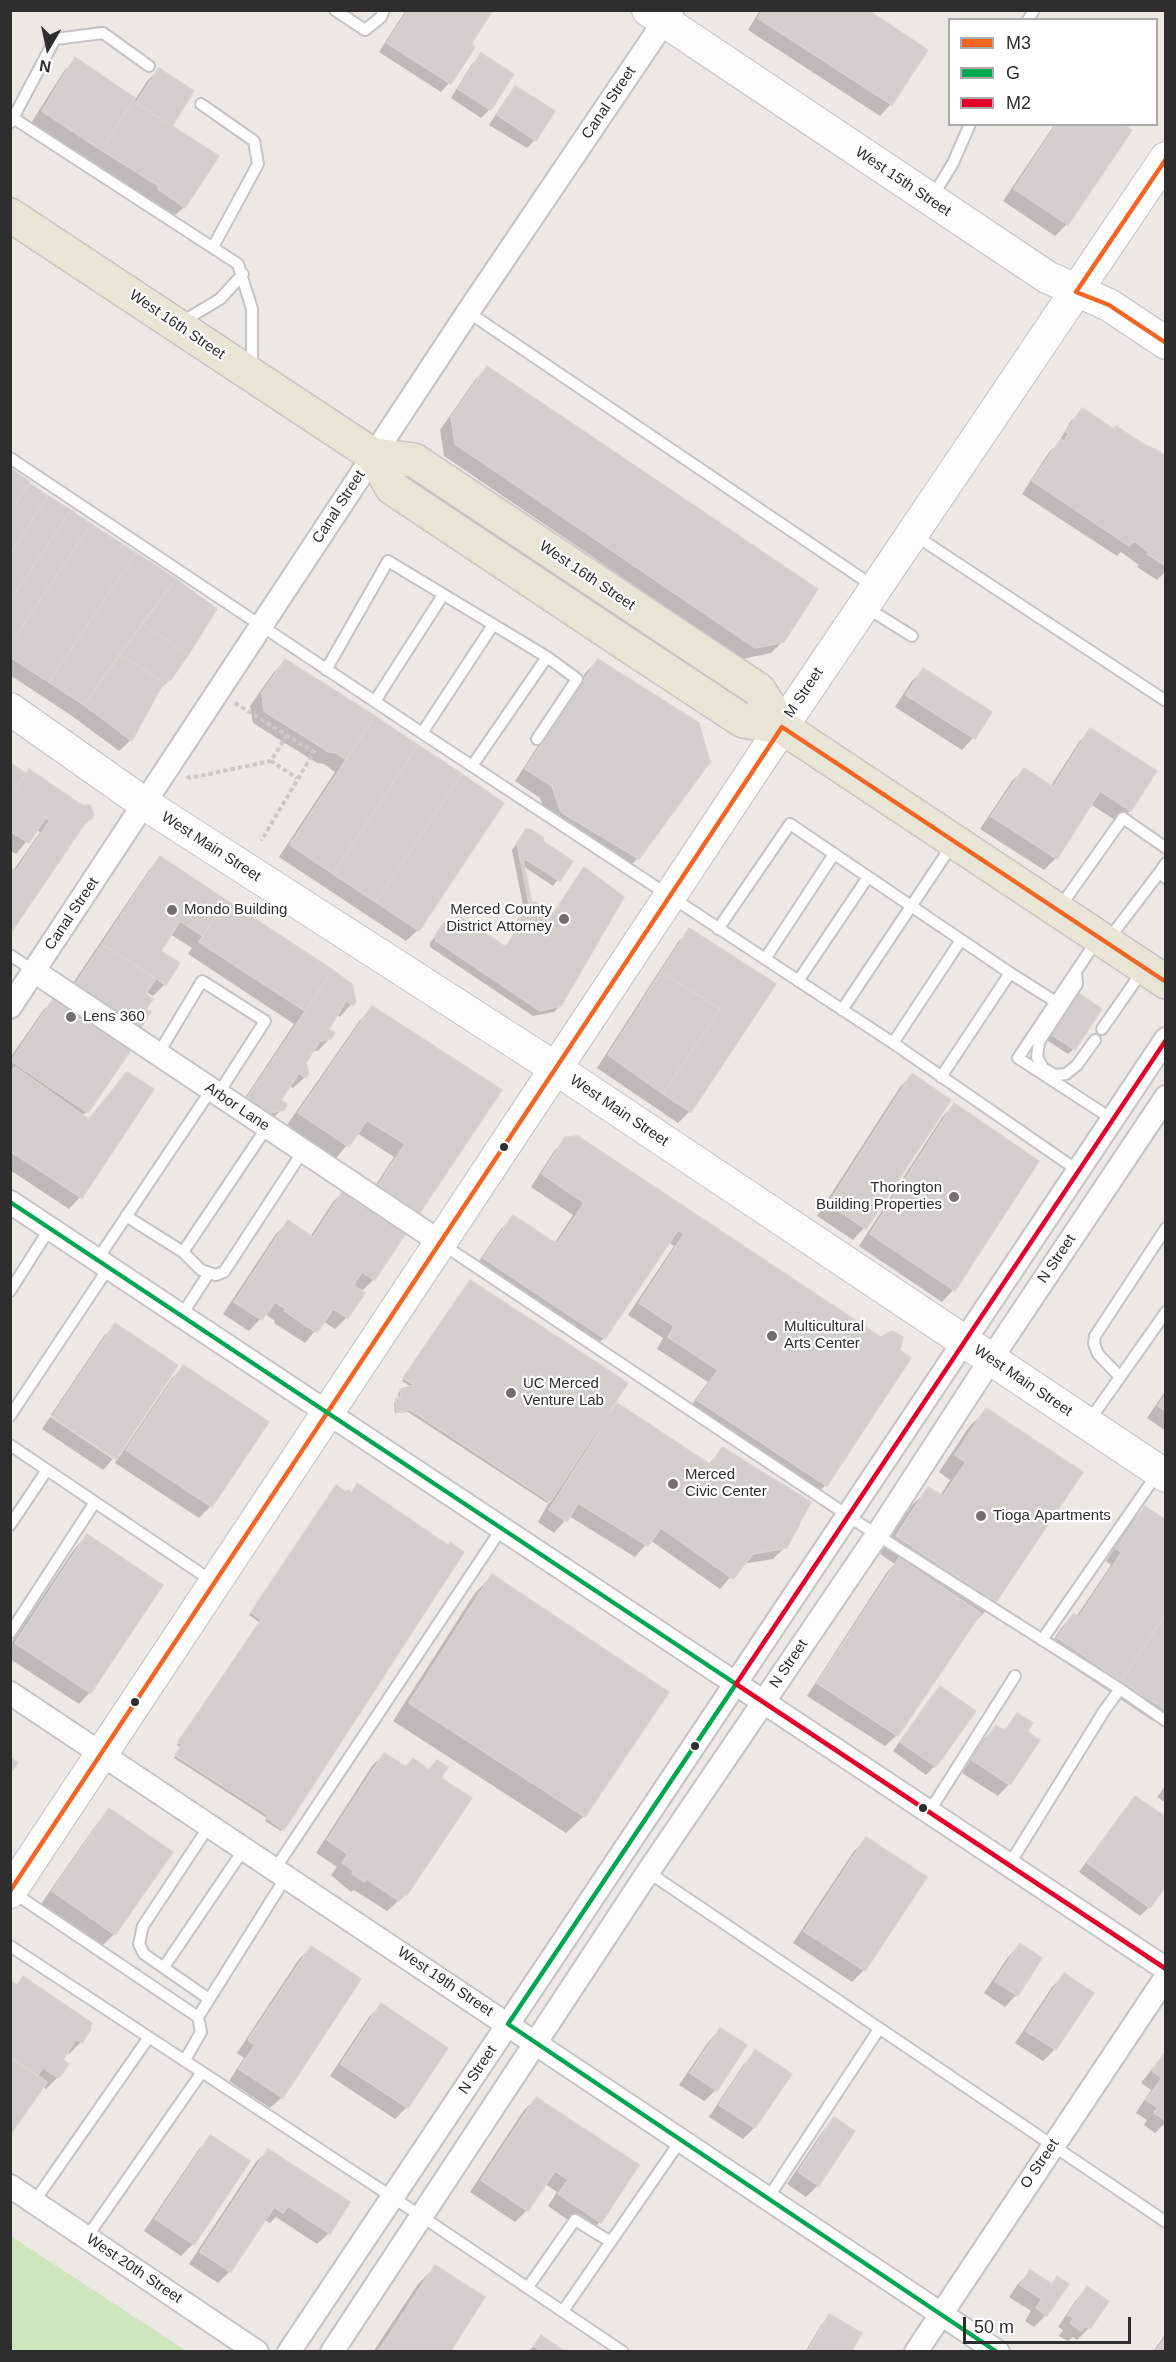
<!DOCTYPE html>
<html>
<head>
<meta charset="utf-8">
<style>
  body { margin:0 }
  #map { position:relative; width:1176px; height:2362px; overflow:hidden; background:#ece8e4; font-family:Arial,sans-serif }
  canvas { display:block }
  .frame { position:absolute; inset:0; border:12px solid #2e2e2e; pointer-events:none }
  .legend { position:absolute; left:948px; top:18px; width:210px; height:108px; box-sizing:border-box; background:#fff; border:2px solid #ababab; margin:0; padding:8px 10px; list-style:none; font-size:18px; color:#2e2e2e }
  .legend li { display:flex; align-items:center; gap:12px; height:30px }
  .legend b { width:30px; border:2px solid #ababab }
  .north { position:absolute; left:18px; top:18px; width:60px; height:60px; -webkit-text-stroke:4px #fff; paint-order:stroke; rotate:189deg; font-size:16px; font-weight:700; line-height:24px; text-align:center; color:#2e2e2e }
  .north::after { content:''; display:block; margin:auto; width:21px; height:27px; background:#2e2e2e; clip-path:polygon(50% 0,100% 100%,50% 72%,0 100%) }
  .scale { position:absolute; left:963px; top:2317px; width:168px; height:27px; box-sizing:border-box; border:3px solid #2e2e2e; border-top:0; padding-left:8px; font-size:18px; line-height:21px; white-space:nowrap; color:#2e2e2e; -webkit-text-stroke:4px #fff; paint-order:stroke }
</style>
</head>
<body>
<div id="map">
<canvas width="1176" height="2362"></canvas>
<div class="frame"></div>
<ul class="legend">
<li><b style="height:8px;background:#f26522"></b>M3</li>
<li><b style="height:8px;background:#00a651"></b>G</li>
<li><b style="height:8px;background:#e4002b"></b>M2</li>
</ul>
<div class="north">N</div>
<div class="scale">50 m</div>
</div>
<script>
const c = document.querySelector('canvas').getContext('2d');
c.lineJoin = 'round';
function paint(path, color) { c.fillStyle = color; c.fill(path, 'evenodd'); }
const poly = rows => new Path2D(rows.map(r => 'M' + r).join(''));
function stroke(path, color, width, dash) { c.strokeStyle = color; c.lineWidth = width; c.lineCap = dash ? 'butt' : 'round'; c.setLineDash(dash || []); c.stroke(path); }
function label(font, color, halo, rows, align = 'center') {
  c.font = font + ' Arial,sans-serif'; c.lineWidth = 4.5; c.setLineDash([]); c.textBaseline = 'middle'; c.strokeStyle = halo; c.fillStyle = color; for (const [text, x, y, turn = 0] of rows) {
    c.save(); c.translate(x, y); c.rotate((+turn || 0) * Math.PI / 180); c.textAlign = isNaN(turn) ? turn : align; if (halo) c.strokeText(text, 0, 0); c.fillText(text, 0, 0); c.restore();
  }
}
paint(poly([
  [10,2236,11,2236,186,2351,11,2351]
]), '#cee6be');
paint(poly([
  [406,10,491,10,469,45,473,47,449,83,441,92,379,52],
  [760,10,865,10,891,104,880,116,748,30],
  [481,55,512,75,490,109,481,118,451,98,472,64],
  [76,59,135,100,147,81,159,70,184,207,172,218,147,201,148,199,31,123,64,71],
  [515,88,535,140,527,148,489,125,507,97],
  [1055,124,1121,124,1130,131,1067,224,1055,236,1003,201],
  [487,368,783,641,771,653,743,659,444,456,440,430,475,380],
  [1082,410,1114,430,1162,457,1166,453,1166,571,1157,580,1137,567,1139,565,1121,552,1117,556,1022,494,1049,452,1057,445,1071,421],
  [10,470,169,680,163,686,159,687,131,740,119,751,72,716,10,675],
  [598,660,638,858,626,870,549,823,540,798,515,781,586,672],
  [285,661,502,803,418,930,406,941,279,857,335,772,324,764,317,763,253,723,250,706,274,672],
  [923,670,989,713,973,738,962,750,895,707,911,682],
  [1090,730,1155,771,1130,811,1118,822,1090,804,1056,858,1044,870,980,829,1012,781,1024,770,1050,787,1079,742],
  [10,765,92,817,80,829,10,931,13,871,40,832,36,830,16,854,10,850],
  [526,831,571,862,553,886,523,866,531,904,552,915,584,869,560,1006,554,1012,533,1016,430,947,430,943,444,924,505,948,513,935,512,928,524,910,512,850],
  [160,858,351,985,354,1001,340,1017,336,1014,327,1030,330,1038,318,1051,312,1051,305,1063,305,1077,293,1088,289,1086,279,1101,282,1109,270,1121,235,1113,294,1024,188,954,192,948,170,934,159,951,178,964,165,984,153,996,145,991,63,998,149,870],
  [689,930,774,984,690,1111,678,1123,597,1068,678,942],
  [56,998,87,1112,82,1116,88,1120,127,1074,152,1089,80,1197,69,1209,10,1170,10,1058,44,1009],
  [1071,999,1074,1049,1068,1054,1045,1039],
  [372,1008,500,1090,374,1279,361,1292,347,1317,335,1329,323,1321,305,1343,274,1323,275,1321,265,1314,249,1331,223,1314,276,1234,288,1222,310,1237,333,1202,345,1190,364,1203,394,1157,357,1133,336,1158,287,1125,360,1020],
  [912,1075,949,1100,864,1228,853,1240,817,1216,900,1087],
  [955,1105,1037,1161,953,1290,942,1302,859,1246,943,1116],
  [566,1139,899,1351,826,1485,814,1496,686,1412,708,1382,657,1349,663,1338,628,1315,674,1246,668,1242,604,1338,592,1350,473,1270,501,1229,513,1217,554,1244,573,1215,531,1187,554,1151],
  [468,1284,607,1415,617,1405,708,1465,722,1449,785,1547,773,1559,742,1564,720,1589,650,1540,635,1557,569,1516,554,1533,538,1522,552,1497,547,1503,408,1412,395,1413,394,1403,399,1399,398,1393,411,1387,402,1381],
  [116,1324,176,1365,114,1458,114,1456,51,1415,104,1336],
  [184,1367,267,1422,211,1506,199,1518,115,1463,172,1378],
  [1166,1390,1166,1431,1147,1418],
  [986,1410,1081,1472,995,1602,978,1619,976,1618,897,1735,885,1746,807,1696,887,1572,895,1564,880,1554,911,1506,929,1489,940,1496,950,1480,939,1472,969,1427],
  [50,1417,113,1459,103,1470,42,1429],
  [355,1487,283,1829,281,1831,265,1821,267,1818,174,1758,181,1748,177,1745,260,1623,249,1615,334,1490,351,1494],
  [1145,1508,1166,1522,1166,1708,1153,1721,1047,1650,1062,1627,1074,1615,1076,1617,1111,1565,1106,1561,1133,1520],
  [87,1536,90,1692,79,1704,10,1659,10,1645,75,1548],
  [492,1576,667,1693,584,1816,566,1833,393,1721,475,1593],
  [940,1688,935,1766,926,1775,893,1751,931,1697],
  [1018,1714,1009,1784,998,1796,962,1773,984,1739,996,1727,1003,1731],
  [384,1754,405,1768,428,1771,437,1762,439,1778,406,1894,387,1911,354,1890,351,1892,331,1875,337,1867,316,1853,372,1766],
  [1166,1785,1166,1803,1157,1797],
  [1136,1798,1149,1907,1140,1916,1079,1872,1127,1806],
  [110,1810,114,1934,102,1946,41,1904,98,1822],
  [866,1839,864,1970,852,1982,793,1943,854,1851],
  [1020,1945,1040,1959,1016,1995,1005,2007,984,1993,1008,1957],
  [311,1948,282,2097,270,2108,229,2081,244,2058,237,2053,299,1959],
  [1064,1975,1092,1994,1055,2049,1043,2061,1015,2043,1052,1987],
  [24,1978,81,2042,69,2054,66,2052,61,2060,58,2077,46,2089,42,2086,10,2132,10,1982,16,1986],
  [381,2005,407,2107,395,2119,330,2076,369,2017],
  [720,2029,716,2090,704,2101,679,2085,709,2041],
  [1166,2051,1166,2122,1155,2133,1144,2125,1147,2120,1136,2113,1151,2090,1141,2083],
  [756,2052,754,2128,743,2139,709,2117,744,2064],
  [536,2099,600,2222,588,2234,548,2206,557,2192,545,2184,527,2210,515,2222,470,2192,524,2110],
  [834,2119,818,2185,806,2197,787,2184,823,2131],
  [210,2137,193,2244,181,2256,144,2231,199,2149],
  [268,2151,329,2233,317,2244,276,2217,270,2223,264,2220,230,2271,218,2283,189,2264,256,2162],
  [435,2267,448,2352,373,2352,418,2284],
  [1030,2272,1050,2285,1057,2278,1046,2315,1034,2327,1025,2321,1031,2311,1009,2297,1018,2284],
  [1088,2288,1107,2301,1089,2328,1077,2340,1073,2337,1068,2341,1059,2336,1063,2330,1058,2327,1076,2300],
  [830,2316,849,2352,805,2352,821,2325],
  [1166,2333,1166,2352,1153,2352],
  [542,2337,563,2352,528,2352]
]), '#0003');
const building = poly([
  [408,10,493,10,471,44,475,47,451,84,387,43,408,10],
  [763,10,868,10,928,50,892,105,758,18,763,10],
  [481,53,514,74,491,110,458,89,481,53],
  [75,57,135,98,101,150,42,111,75,57],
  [159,68,194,91,172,126,136,103,159,68],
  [515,86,555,111,536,141,497,115,515,86],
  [133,101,219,156,185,208,158,189,159,186,101,150,133,101],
  [1057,124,1123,124,1132,130,1068,225,1014,189,1057,124],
  [487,366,818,589,784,642,755,648,455,444,451,417,487,366],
  [1082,408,1114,429,1116,426,1145,445,1159,451,1163,455,1166,452,1166,566,1147,554,1149,552,1134,541,1129,546,1032,481,1061,439,1064,441,1069,434,1066,432,1082,408],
  [10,468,30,482,10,511,10,468],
  [29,483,48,496,10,554,10,511,29,483],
  [48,496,71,510,10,601,10,554,48,496],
  [71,510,91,524,10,645,10,601,71,510],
  [91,524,136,553,49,682,10,657,10,645,91,524],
  [136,553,176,579,84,705,49,682,136,553],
  [176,579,217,609,188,655,142,623,176,579],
  [142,623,188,655,170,681,164,682,119,654,142,623],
  [119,654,164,682,132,741,84,705,119,654],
  [285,659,375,716,346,759,336,753,329,752,264,711,262,693,285,659],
  [598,659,699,723,710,762,639,859,561,812,552,786,525,769,598,659],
  [923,668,992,712,975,739,906,695,923,668],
  [375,716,418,745,333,874,290,845,375,716],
  [1090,728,1157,771,1131,811,1100,791,1057,859,991,816,1024,768,1053,787,1090,728],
  [418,745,462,774,376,902,333,874,418,745],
  [10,763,26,773,10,796,10,763],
  [29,769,82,805,90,805,94,815,93,818,86,822,10,934,10,868,16,871,50,820,46,817,29,843,10,831,10,796,29,769],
  [462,774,504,803,419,931,376,902,462,774],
  [526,829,530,829,543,837,544,842,573,861,560,881,527,860,523,860,532,903,536,902,553,914,584,867,624,897,561,1006,540,1011,436,941,435,936,444,922,449,922,453,924,459,916,506,947,518,928,517,922,529,903,517,843,526,829],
  [160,856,226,900,203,936,180,921,161,951,180,963,166,985,102,944,160,856],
  [226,900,333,970,305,1011,199,942,226,900],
  [689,928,776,984,691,1112,663,1094,720,1009,661,972,689,928],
  [102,944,156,979,145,994,153,999,146,1009,151,1012,140,1029,74,986,102,944],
  [333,970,352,984,356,1001,353,1006,346,1001,329,1029,335,1033,331,1039,320,1041,306,1063,309,1073,306,1078,299,1073,281,1100,287,1104,284,1110,265,1114,245,1101,333,970],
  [661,972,720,1009,663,1094,608,1055,661,972],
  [1077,992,1102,1009,1075,1050,1049,1033,1077,992],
  [55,996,133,1047,88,1113,11,1061,55,996],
  [372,1006,502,1090,417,1217,375,1190,405,1144,367,1120,349,1147,298,1113,372,1006],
  [15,1067,89,1119,127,1072,154,1089,82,1198,10,1151,10,1073,15,1067],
  [912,1073,951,1100,866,1229,828,1204,912,1073],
  [954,1103,1039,1161,955,1291,870,1234,954,1103],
  [578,1136,881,1337,892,1331,903,1337,900,1350,911,1358,827,1486,697,1400,718,1370,668,1337,674,1326,639,1303,684,1234,678,1230,605,1339,483,1258,513,1215,557,1244,584,1203,542,1174,565,1137,578,1136],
  [345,1188,408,1230,375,1280,362,1272,353,1285,365,1293,348,1318,333,1309,317,1333,284,1311,286,1309,275,1302,262,1320,234,1302,288,1220,313,1237,345,1188],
  [470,1280,628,1383,550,1502,411,1410,397,1412,395,1399,401,1397,400,1389,414,1385,403,1378,470,1280],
  [115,1323,178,1365,116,1459,52,1417,115,1323],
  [183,1365,269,1422,212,1507,126,1450,183,1365],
  [1166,1394,1166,1411,1158,1406,1166,1394],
  [617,1403,711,1465,722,1447,811,1502,787,1548,753,1554,733,1579,661,1528,648,1546,578,1503,567,1522,549,1510,617,1403],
  [986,1408,1083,1472,996,1602,896,1536,928,1487,943,1496,966,1462,955,1455,986,1408],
  [357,1483,448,1545,450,1542,464,1552,284,1830,266,1818,268,1815,175,1755,182,1745,178,1742,261,1620,251,1612,336,1485,346,1492,348,1490,352,1493,357,1483],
  [1145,1506,1166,1520,1166,1613,1121,1681,1057,1638,1073,1614,1079,1617,1122,1552,1116,1549,1145,1506],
  [87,1534,163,1585,91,1693,15,1643,87,1534],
  [899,1558,981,1613,898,1736,817,1683,899,1558],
  [492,1574,669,1692,585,1817,409,1703,492,1574],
  [1166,1614,1166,1710,1121,1681,1166,1614],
  [940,1686,976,1711,936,1767,900,1742,940,1686],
  [1017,1713,1033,1723,1027,1732,1040,1740,1010,1785,972,1760,996,1725,1005,1731,1017,1713],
  [384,1753,406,1767,413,1758,429,1770,437,1760,448,1767,441,1778,472,1798,407,1895,405,1894,399,1901,366,1879,364,1882,352,1874,354,1871,342,1863,348,1854,327,1840,384,1753],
  [10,1758,18,1763,10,1773,10,1758],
  [1135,1796,1166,1817,1166,1886,1150,1908,1087,1863,1135,1796],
  [109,1808,173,1852,115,1935,52,1891,109,1808],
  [866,1837,927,1877,865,1971,804,1931,866,1837],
  [1020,1943,1042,1958,1018,1996,995,1981,1020,1943],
  [311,1946,361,1979,283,2098,239,2069,255,2045,248,2040,311,1946],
  [1064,1973,1094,1993,1056,2050,1026,2031,1064,1973],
  [23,1976,92,2023,90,2027,91,2029,82,2043,76,2039,63,2060,69,2064,59,2078,43,2068,38,2075,10,2057,10,1981,17,1985,23,1976],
  [381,2003,448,2048,408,2108,341,2064,381,2003],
  [720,2028,747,2045,717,2091,690,2073,720,2028],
  [755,2050,792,2074,755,2128,719,2105,755,2050],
  [1166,2051,1166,2120,1154,2113,1158,2108,1146,2100,1162,2078,1152,2071,1166,2051],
  [10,2058,47,2082,10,2135,10,2058],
  [536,2097,639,2165,601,2223,558,2194,568,2180,555,2171,528,2211,481,2180,536,2097],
  [834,2117,855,2131,819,2186,798,2172,834,2117],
  [210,2135,250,2161,194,2245,155,2219,210,2135],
  [268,2149,350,2202,330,2234,288,2206,283,2213,274,2207,231,2272,200,2252,268,2149],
  [435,2265,485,2297,450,2352,378,2352,435,2265],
  [1030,2270,1052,2284,1057,2276,1069,2284,1047,2316,1036,2308,1042,2299,1020,2285,1030,2270],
  [1087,2286,1109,2301,1090,2329,1085,2326,1081,2331,1070,2323,1074,2318,1068,2315,1087,2286],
  [829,2314,862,2333,851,2352,807,2352,829,2314],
  [541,2335,566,2352,542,2352,534,2346,541,2335],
  [1166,2337,1166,2352,1155,2352,1166,2337]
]);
paint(building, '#d1cecb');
stroke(building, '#d7d4d0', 1.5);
const lane = poly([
  [335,10,365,30,381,17,384,10],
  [1028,20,1034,10],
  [201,104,254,141,258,164,213,247],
  [10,116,238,264,252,309,252,368],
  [11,122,55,39,103,33,149,66],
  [933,196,953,163,970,124],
  [468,312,873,586],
  [180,323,220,299,243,274],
  [10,458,422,733,893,1043,1077,1170],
  [916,536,1166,701],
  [867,608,912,636],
  [326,670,388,561,547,657,472,766],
  [375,701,443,595],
  [422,733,493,625],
  [537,739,577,679,547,657],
  [1166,863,1159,873,1166,878],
  [1060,907,1123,818,1166,848],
  [718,929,790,824,1010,973,1056,1002],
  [1097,940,1018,1058,1112,1119],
  [1108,940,1159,873],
  [10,955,34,971],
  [765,959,834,854],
  [1076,972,1077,984,1039,1042,1037,1057,1043,1068,1055,1075,1066,1074,1077,1065,1095,1040],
  [798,981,868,877],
  [842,1010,952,845],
  [1102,1029,1143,970],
  [893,1043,961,940],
  [158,1054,202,981,265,1021,218,1094],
  [941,1077,1010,973],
  [267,1127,183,1252,201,1270,216,1275,224,1272,303,1151],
  [126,1216,183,1252],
  [442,1244,877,1535,1120,1689,1166,1721],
  [97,1260,211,1090],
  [10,1291,50,1228],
  [181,1316,209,1273],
  [1120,1377,1098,1354,1094,1344,1095,1336,1166,1228],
  [10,1416,109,1267],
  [1089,1421,1166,1312],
  [10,1445,212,1581],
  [10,1525,47,1470],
  [10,1633,95,1502],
  [1042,1640,1157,1474],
  [929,1812,1015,1676],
  [209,1826,143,1926,139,1944,144,1954,209,1999],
  [1009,1865,1104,1711,1120,1689],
  [275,1869,502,1528],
  [648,1872,1166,2222],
  [14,1893,198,2017],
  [10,1946,421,2216,623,2352],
  [164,1967,244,1849],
  [185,2060,201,2032,198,2017,286,1877],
  [768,2198,879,2029],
  [34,2202,149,2037],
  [87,2237,202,2072],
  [528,2287,575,2220,611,2242],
  [563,2311,681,2140]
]);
const street = poly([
  [34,971,440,1242],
  [10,1007,468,312,672,10],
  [10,1202,1166,1969],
  [10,1693,998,2352],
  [10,2186,257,2352],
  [289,2352,1166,1039],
  [332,2352,648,1872,877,1535,991,1359,1166,1097],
  [916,2352,1166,1977]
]);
const secondary = poly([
  [648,10,1047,277,1109,305,1166,343],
  [10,709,145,804,555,1068,1166,1476],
  [10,1892,782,727,1166,158]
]);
const primary = poly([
  [10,215,373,455,392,488,626,644,743,721,782,727],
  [373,455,414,460,759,690,782,727,1166,982]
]);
stroke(lane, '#c5c4c5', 14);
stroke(street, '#c5c4c5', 26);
stroke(secondary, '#c5c4c5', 34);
stroke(primary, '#c6c5c4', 36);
stroke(poly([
  [235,703,314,752,261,841],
  [287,735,271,761,297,778],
  [187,776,190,778,271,761]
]), '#c9c9c8', 4, [4.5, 3]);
stroke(lane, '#fcfcfb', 10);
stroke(street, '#fcfcfb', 22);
stroke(secondary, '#fcfcfb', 32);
stroke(primary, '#e8e4d6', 33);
stroke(poly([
  [1166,159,1076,292,1109,305,1166,343],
  [10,1891,782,727,1166,982]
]), '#f26522', 4.5);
stroke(poly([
  [10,1202,736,1684,508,2024,997,2352]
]), '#00a651', 4.5);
stroke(poly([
  [1166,1040,736,1684,1166,1969]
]), '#e4002b', 4.5);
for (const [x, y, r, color] of [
  [172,910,6,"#706f6e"],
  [564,919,6,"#706f6e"],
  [71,1017,6,"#706f6e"],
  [504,1147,5,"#2e2e2e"],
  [954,1197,6,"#706f6e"],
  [772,1336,6,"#706f6e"],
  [511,1393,6,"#706f6e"],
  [673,1484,6,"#706f6e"],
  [981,1516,6,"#706f6e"],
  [135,1702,5,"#2e2e2e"],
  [695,1746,5,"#2e2e2e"],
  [923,1808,5,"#2e2e2e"]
]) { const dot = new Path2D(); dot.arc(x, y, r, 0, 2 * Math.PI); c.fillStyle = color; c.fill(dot); stroke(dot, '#fff', 2); }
label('15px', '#2e2e2e', '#fff', [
  ["Canal Street",609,103,-56],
  ["West 15th Street",903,182,34],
  ["West 16th Street",177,325,34],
  ["Canal Street",339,507,-57],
  ["West 16th Street",587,576,34],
  ["M Street",804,693,-56],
  ["West Main Street",211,847,33],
  ["Canal Street",72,914,-56],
  ["Arbor Lane",237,1107,34],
  ["West Main Street",619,1111,34],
  ["N Street",1057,1259,-56],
  ["West Main Street",1023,1381,34],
  ["N Street",789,1664,-56],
  ["West 19th Street",445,1982,34],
  ["N Street",478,2070,-56],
  ["O Street",1040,2164,-56],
  ["West 20th Street",134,2269,34]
]);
label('15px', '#2e2e2e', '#fff', [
  ["Mondo Building",184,910],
  ["Merced County",552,910,"right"],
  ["District Attorney",552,927,"right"],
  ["Lens 360",83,1017],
  ["Thorington",942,1188,"right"],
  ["Building Properties",942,1205,"right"],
  ["Multicultural",784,1327],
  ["Arts Center",784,1344],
  ["UC Merced",523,1384],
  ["Venture Lab",523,1401],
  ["Merced",685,1475],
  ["Civic Center",685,1492],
  ["Tioga Apartments",993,1516]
], 'left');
</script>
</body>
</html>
